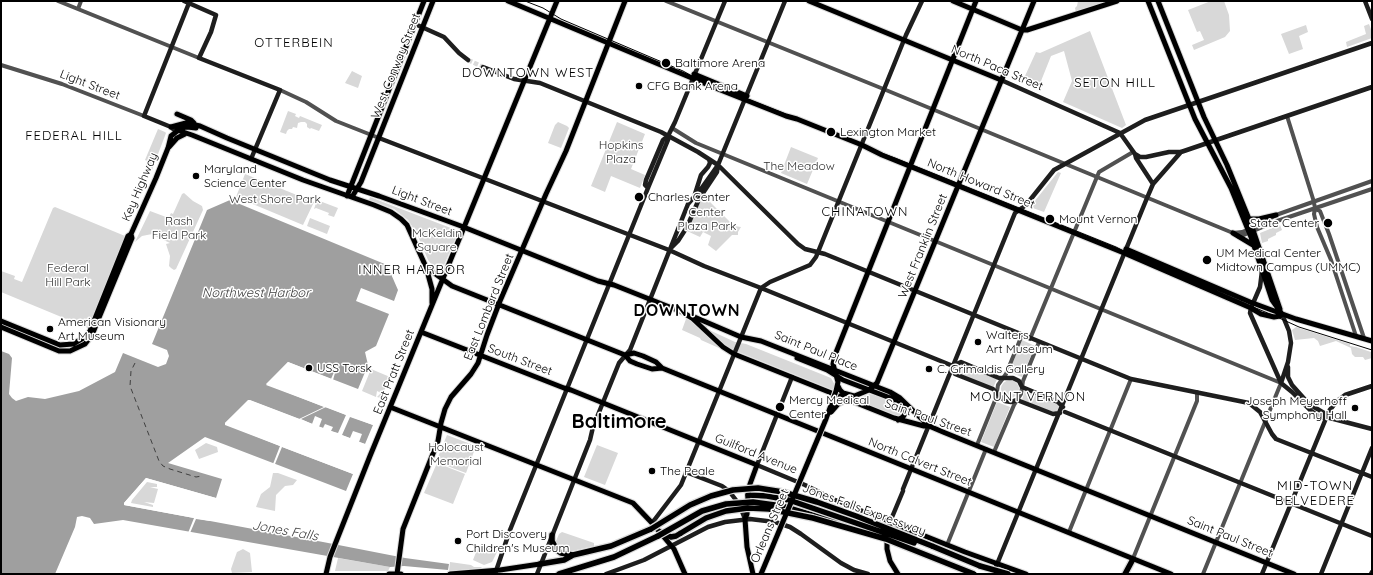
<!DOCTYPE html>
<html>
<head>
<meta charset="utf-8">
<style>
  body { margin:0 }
  #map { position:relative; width:1373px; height:575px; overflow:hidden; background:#fff; font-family:Quicksand,sans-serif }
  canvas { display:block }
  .frame { position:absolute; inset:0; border:2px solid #000; pointer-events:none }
</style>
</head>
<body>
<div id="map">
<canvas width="1373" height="575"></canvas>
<div class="frame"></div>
</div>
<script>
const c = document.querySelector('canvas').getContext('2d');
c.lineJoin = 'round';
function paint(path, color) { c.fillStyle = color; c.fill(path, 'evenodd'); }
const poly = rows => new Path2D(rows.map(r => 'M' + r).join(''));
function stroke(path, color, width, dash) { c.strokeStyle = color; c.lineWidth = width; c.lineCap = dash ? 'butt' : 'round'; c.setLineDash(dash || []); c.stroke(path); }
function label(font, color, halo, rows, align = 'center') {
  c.font = font + ' Quicksand,sans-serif'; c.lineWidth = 3; c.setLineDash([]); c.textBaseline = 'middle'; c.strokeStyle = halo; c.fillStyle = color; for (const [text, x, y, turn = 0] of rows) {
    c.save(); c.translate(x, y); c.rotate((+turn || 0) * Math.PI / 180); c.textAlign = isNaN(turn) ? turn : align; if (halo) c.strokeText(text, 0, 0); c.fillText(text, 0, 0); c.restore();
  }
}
paint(poly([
  [1078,1,1115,1,1076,12,1075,8,1077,6],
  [1211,1,1224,1,1229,15,1230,31,1225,37,1194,50,1192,45,1204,40,1200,31,1197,32,1188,10],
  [1369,24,1372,32,1372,38,1347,47,1346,42,1366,34,1364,26],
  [1306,25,1308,32,1299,36,1303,49,1289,54,1281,34],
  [1090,31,1126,125,1122,128,1063,102,1072,81,1064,51,1051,56,1041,81,1039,83,1025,76,1036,52,1040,53],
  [352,71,362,76,358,88,345,83],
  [288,111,296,114,295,116,299,118,300,116,322,125,319,131,311,128,310,129,307,127,307,124,305,122,301,122,298,123,297,128,293,127,292,129,289,129,287,131,286,134,280,132],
  [558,122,567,126,569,128,561,148,548,143,555,125],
  [617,122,645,134,631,169,645,175,640,188,611,176,605,192,591,186],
  [158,129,165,132,166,133,152,170,145,167,147,161,145,160],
  [791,147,818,158,807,184,781,173],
  [1058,172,1061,173,1044,212,1030,207],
  [245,174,314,202,303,225,236,197],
  [184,193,193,201,202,206,203,210,176,269,174,270,171,268,169,266,170,256,166,244,170,243,153,235,152,234,142,236,135,242,150,211,166,217,169,217,171,213,173,214,182,194],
  [703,195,734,226,741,227,738,232,738,235,732,235,716,251,708,245,711,236,703,232,700,237,687,231],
  [370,197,456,230,458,233,441,272,439,273,436,270,428,260,417,234,408,220,394,209,369,200],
  [317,200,338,208,334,217,328,215,329,213,316,208,314,209],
  [55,207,125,236,88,328,1,292,1,271,15,276,14,279,22,282,53,208],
  [310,218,330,226,327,234,307,226],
  [1280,225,1282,230,1276,233,1276,235,1268,239,1268,241,1262,243,1260,233],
  [686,319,707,326,707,329,735,342,746,344,831,378,835,385,833,390,731,349,719,348,701,340,700,338,682,330],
  [1296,327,1350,344,1350,346,1356,347,1371,352,1372,358,1365,360,1363,357,1355,357,1352,354,1351,348,1336,341,1320,346,1318,341,1314,338,1295,340,1292,330],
  [1022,340,1035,346,1022,377,1009,372],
  [962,365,997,379,993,388,959,374,957,370,959,366],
  [371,369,390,377,381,398,377,397,381,393,377,391,376,397,362,391],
  '1001 389a9 9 0 1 1 18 0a9 9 0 1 1-18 0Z',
  [1025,390,1057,403,1059,406,1057,411,1055,413,1022,400],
  [869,394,875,395,894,402,903,409,904,412,901,416,898,416,856,400],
  [997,402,1010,407,994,447,981,442],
  [447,435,476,446,466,473,436,462],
  [206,443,217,447,218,452,199,459,195,450],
  [597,445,618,453,605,485,584,477],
  [437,463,465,474,453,504,424,493],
  [273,473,278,473,297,480,293,485,285,486,276,495,275,511,256,507,261,494,270,487],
  [147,482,157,484,157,487,150,487,158,489,154,503,144,502,153,505,153,507,131,503,132,500],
  [562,532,594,543,594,546,572,551,563,550,558,546,556,541,559,534],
  [483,544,498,550,492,562,484,565,473,560,478,547,480,552,485,550],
  [243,549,250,553,252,572,232,573,231,569,237,552],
  [338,558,390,567,388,571,335,571],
  [450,562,471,565,474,567,481,567,482,568,449,571]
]), '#d8d8d8');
paint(poly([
  [230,200,387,265,398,290,394,301,361,288,356,301,389,314,376,346,365,352,368,365,358,389,288,362,266,385,373,425,365,444,250,400,248,400,225,423,225,425,353,474,346,491,205,437,168,463,222,479,216,498,146,478,124,503,124,505,323,542,405,558,449,564,448,570,404,566,390,567,123,520,94,524,90,518,82,516,77,517,75,527,55,574,1,574,1,351,9,354,12,358,9,394,12,398,16,401,28,397,45,399,79,391,115,372,123,353,158,367,166,364,169,356,167,350,152,344,207,210]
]), '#9f9f9f');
paint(poly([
  [288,362,331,379,334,372,335,373,333,380,359,391,357,391,288,364,269,383,374,423,373,425,350,417,342,435,350,438,353,431,362,434,359,442,365,444,364,446,250,402,227,424,354,472,353,474,282,447,275,464,273,464,280,446,225,424,225,423,249,400,299,419,324,407,266,384],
  [326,407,346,415,338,433,331,431,333,427,325,424,323,428,319,427,322,419,315,416,312,424,301,419],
  [146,478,216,498,216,500,147,480,126,504,210,519,210,521,196,519,190,533,188,533,194,518,124,505,124,503]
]), '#fff');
stroke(poly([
  [135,363,131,371,130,386,159,461,163,466,170,469,196,477,202,476]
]), '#404040', 1, [5, 4]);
stroke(poly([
  [468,60,483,67]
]), '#d9d9d9', 4.5, [4.5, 2]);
const primary = poly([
  [508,1,718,89,786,116,797,119,862,145,882,155,1124,253,1251,308,1261,314,1274,317,1280,316,1282,314],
  [809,1,1001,80],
  [953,1,1022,30,1027,30,1117,1],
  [1148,1,1195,119,1231,188,1251,237,1272,300,1282,314],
  [1158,1,1204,117,1227,165,1251,224,1280,309],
  [694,74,747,96],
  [177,114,191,120,194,123],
  [171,127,186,123,200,126,227,138,330,180,379,196,461,226,598,281,614,285,682,312,692,318,723,347,734,354,894,418,924,426,929,426,943,432,1294,574],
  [177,130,192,135,303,180,374,205,391,212,401,219,407,225,426,267,452,286,625,355,630,361,637,364,652,369,662,368],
  [169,147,177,138,185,134],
  [347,196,424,1],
  [352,197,361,182,433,1],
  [1250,219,1259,219,1276,215],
  [1233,233,1253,245],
  [1126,249,1250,302,1296,319,1372,341],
  [426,267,432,289,432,303],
  [692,316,741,337,761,341,890,392,900,398,929,426],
  [1,321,60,345,73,344,85,337,90,331,128,236,131,234,156,178,168,148,171,136,181,128,187,127,196,128],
  [1,327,59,351,70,351,85,344,92,335,98,320,132,238,131,234],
  [421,332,564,388,571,390,757,465,750,484,748,495,747,514,745,519,747,547,753,574],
  [625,355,634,353,643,356,656,362,662,368,1171,574],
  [797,358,827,370,843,380,893,399,904,408,906,412,903,417,898,420],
  [838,386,840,390,843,393,854,396],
  [836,391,838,382,833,364,835,355,976,1],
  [852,397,869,390,877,383,1034,1],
  [390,407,633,503,652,523,674,549,685,574],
  [326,574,330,557,370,456,557,1],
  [389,574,401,574],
  [397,574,403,529,438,441,441,423,445,409,451,397,471,374,478,363,487,335,500,301,546,194,566,151,625,1],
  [450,574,500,570,540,564],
  [898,574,890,561,887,549,887,537,890,522,965,552,1026,574]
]);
const motorway = poly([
  [748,495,767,496,789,500],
  [785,507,859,529],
  [660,532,671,537,676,536,681,533],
  [552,535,552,541,557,550,561,553,573,555],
  [932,546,980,566],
  [540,564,564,560,573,555,611,546,651,529],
  [559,574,614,557,658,536],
  [1125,574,1132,561]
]);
stroke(primary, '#dbdbdb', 7);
stroke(motorway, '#dbdbdb', 8);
stroke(poly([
  [58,1,199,58],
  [666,1,881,88,1233,233,1242,232,1257,226,1276,215,1372,181],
  [78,9,81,1],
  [1,65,62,84,144,116],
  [280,90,306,102,336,121,379,138],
  [1287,116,1314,202,1315,209,1314,214,1317,227,1331,260,1356,336],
  [672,128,696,143,1281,383,1203,574],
  [1315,209,1320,211,1329,234,1364,338],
  [1239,237,1277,221,1372,189],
  [1030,339,1099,172,1133,152],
  [977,445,996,398,998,385,1006,374,1022,335],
  [994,452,1014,405,1021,394,1023,381,1039,342],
  [1069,532,1131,379],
  [947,545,986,449],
  [1132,561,1197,401,1197,392]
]), '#515151', 4);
stroke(poly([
  [184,1,216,15,211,32,199,58,280,90,251,159],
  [1365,1,1372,19],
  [415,24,444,37,459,53,468,60],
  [483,67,514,79,540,83,661,132,698,152,718,165,798,244,805,249,825,254,1131,379,1249,403,1260,412,1272,434,1276,439,1372,477],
  [1001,80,1120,133,1135,154,1136,158,1153,184],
  [173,129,171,127,144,116,189,3],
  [379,138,669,250,704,266,761,288,953,366],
  [1135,154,1140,157,1146,157,1169,152,1181,152,1372,87],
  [648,188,645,185,646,180,663,140,668,136],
  [695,194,701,175,708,167,710,163,709,159],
  [670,249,678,241,687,227,699,199,717,172,718,165],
  [1262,271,1260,287,1251,308,1250,313,1281,383],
  [761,288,770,282,810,265,816,257,906,35,922,1],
  [953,366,961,362,999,378,1013,378,1019,381,1022,387,1058,402,1063,407],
  [1288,367,1288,377,1292,385,1309,404,1324,413,1326,417],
  [953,368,955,374,993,389,1005,401,1011,402,1017,400,1053,414,1060,413],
  [792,377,757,465,805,485,833,499,890,522,903,491],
  [1281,383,1292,392,1310,410,1321,418,1326,417,1372,429],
  [1281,383,1288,362,1291,343,1289,331,1282,314],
  [1065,412,1372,536],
  [686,472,722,486,729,491,739,504,745,519],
  [903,489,1015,213,1026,205,1054,170,1145,120,1372,43],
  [652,523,681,485,761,288],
  [495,574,510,530,648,188,668,140,668,136,675,122,725,1],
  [537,574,590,440,593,427,619,363,630,350,688,204,701,189,718,165,785,1],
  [606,574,644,560,708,527,725,522,750,519,775,522,790,527,801,534,841,563,854,570,868,574],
  [993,574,1147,198,1153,184,1181,152],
  [1262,574,1329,411,1337,401,1345,395,1372,386],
  [1321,574,1372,448],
  [1371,574,1372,572]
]), '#1e1e1e', 4.5);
stroke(primary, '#000', 5);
stroke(motorway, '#000', 5.5);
stroke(poly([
  [525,1,543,8,561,19,683,71,699,80,788,115,861,146,895,158,1116,247,1135,257,1277,317,1299,327,1372,350]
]), '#000', 1);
const primaryBridge = poly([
  [831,412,838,404,852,397],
  [761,574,826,419,836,391]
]);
const motorwayBridge = poly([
  [789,500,914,543],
  [651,529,690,505,711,496,733,490,758,488,783,492,817,502,856,516,932,546],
  [681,533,706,518,726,511,748,508,769,509,813,518,886,539,974,574],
  [658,536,702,511,726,504,753,502,782,506],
  [980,566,1008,574]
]);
stroke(primaryBridge, '#dbdbdb', 7, []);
stroke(motorwayBridge, '#dbdbdb', 8, []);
stroke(primaryBridge, '#000', 5);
stroke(motorwayBridge, '#000', 5.5);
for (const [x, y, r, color] of [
  [666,63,5,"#000"],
  [639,86,4,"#000"],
  [831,132,5,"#000"],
  [196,176,4,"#000"],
  [639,197,5,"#000"],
  [1050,219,5,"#000"],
  [1328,223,5,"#000"],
  [1207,260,5,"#000"],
  [50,329,4,"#000"],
  [978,342,4,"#000"],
  [309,368,4,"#000"],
  [929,369,4,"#000"],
  [780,407,5,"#000"],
  [1355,408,4,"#000"],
  [652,471,4,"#000"],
  [458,541,4,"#000"]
]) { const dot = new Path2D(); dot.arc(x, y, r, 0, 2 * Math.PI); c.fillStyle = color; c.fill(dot); stroke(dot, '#fff', 1.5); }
label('12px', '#000', '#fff', [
  ["Baltimore Arena",675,63],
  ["CFG Bank Arena",647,86],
  ["Lexington Market",840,132],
  ["Maryland",204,169],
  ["Science Center",204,183],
  ["Charles Center",648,197],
  ["Mount Vernon",1059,219],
  ["State Center",1319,223,"right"],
  ["UM Medical Center",1216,253],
  ["Midtown Campus (UMMC)",1216,267],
  ["American Visionary",58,322],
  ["Art Museum",58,336],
  ["Walters",986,335],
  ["Art Museum",986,349],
  ["USS Torsk",317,368],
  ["C. Grimaldis Gallery",937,369],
  ["Mercy Medical",789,400],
  ["Center",789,414],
  ["Joseph Meyerhoff",1347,401,"right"],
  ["Symphony Hall",1347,415,"right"],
  ["The Peale",660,471],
  ["Port Discovery",466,534],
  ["Children's Museum",466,548]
], 'left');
label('12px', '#000', '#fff', [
  ["West Conway Street",396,66,-68],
  ["North Paca Street",997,68,23],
  ["Light Street",90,85,21],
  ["North Howard Street",981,184,22],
  ["Key Highway",140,187,-67],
  ["Light Street",422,201,21],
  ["West Franklin Street",923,246,-68],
  ["East Lombard Street",489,307,-68],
  ["Saint Paul Place",816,351,22],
  ["South Street",520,360,21],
  ["East Pratt Street",394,372,-68],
  ["Saint Paul Street",928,418,19],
  ["Guilford Avenue",756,454,22],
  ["North Calvert Street",920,462,22],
  ["Jones Falls Expressway",864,510,20],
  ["Orleans Street",770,526,-67],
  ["Saint Paul Street",1230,537,22]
]);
label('12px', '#2f2f2f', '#fff', [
  ["Hopkins",621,145],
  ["Plaza",621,159],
  ["The Meadow",799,166],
  ["West Shore Park",275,199],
  ["Center",707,212],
  ["Plaza Park",707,226],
  ["Rash",179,221],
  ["Field Park",179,235],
  ["McKeldin",437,233],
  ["Square",437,247],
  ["Federal",68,268],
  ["Hill Park",68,282],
  ["Holocaust",456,447],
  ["Memorial",456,461]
]);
c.letterSpacing = '1px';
label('13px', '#000', '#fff', [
  ["OTTERBEIN",294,43],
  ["DOWNTOWN WEST",528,73],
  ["SETON HILL",1115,83],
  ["FEDERAL HILL",74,136],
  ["CHINATOWN",865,212],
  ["INNER HARBOR",412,270],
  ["MOUNT VERNON",1028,397],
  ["MID-TOWN",1315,486],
  ["BELVEDERE",1315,501]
]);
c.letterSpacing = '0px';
label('italic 13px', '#404040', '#fff', [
  ["Northwest Harbor",256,293],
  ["Jones Falls",285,531,10]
]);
c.letterSpacing = '1px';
label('bold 16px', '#000', '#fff', [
  ["DOWNTOWN",687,311]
]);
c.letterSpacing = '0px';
label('bold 20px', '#000', '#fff', [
  ["Baltimore",619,422]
]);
</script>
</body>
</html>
